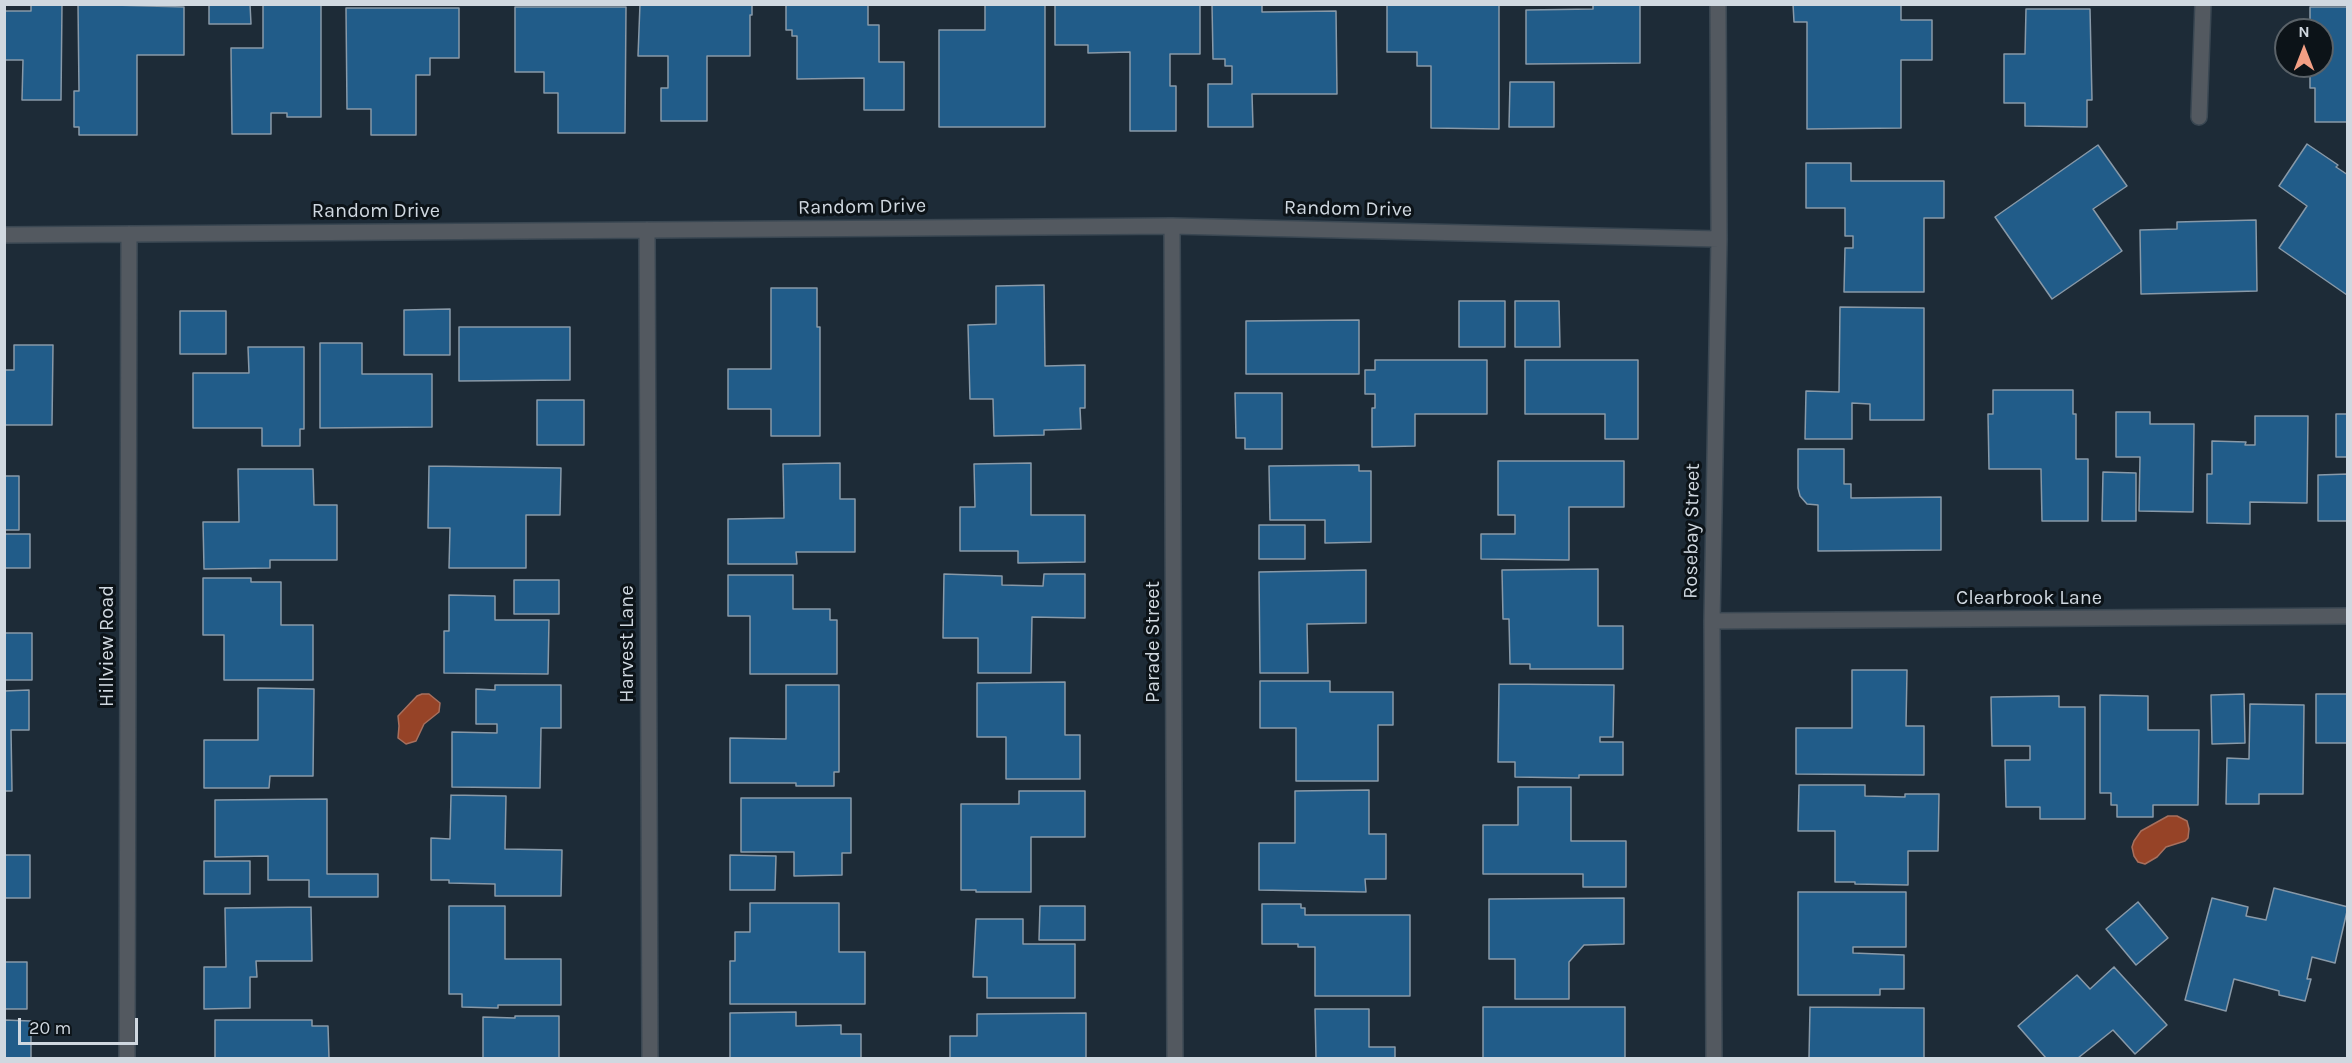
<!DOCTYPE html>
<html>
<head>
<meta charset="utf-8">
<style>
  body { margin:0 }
  #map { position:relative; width:2352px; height:1063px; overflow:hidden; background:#1d2b37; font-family:Karla,sans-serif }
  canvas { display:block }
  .frame { position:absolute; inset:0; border:6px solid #d0d8e0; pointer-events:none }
  .north { position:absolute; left:2274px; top:18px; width:60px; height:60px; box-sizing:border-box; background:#0c1318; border:2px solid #5a6268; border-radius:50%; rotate:0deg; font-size:16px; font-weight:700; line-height:24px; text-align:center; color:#d0d8e0 }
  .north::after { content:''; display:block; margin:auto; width:21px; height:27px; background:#f39f84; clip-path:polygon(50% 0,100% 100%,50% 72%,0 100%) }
  .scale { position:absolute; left:18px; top:1018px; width:120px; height:27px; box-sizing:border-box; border:3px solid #d0d8e0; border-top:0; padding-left:8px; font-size:18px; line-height:21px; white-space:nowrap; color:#d0d8e0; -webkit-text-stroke:4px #0c1318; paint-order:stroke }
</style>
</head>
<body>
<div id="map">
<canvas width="2352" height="1063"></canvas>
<div class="frame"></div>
<div class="north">N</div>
<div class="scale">20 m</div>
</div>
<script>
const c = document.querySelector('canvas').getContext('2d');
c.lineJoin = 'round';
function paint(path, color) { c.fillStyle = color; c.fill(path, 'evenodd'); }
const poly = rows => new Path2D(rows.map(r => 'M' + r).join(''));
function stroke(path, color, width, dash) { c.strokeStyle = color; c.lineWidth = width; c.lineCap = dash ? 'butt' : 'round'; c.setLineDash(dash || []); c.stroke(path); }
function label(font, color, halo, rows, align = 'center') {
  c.font = font + ' Karla,sans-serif'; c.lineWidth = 6; c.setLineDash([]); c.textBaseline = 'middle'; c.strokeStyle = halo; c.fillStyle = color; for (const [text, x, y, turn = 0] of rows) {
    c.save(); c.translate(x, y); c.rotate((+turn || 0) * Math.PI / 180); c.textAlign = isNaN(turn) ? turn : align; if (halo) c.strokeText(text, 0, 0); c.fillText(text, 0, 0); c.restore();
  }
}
const water = poly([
  [422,694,429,694,440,703,439,712,424,724,416,741,406,744,398,738,399,726,398,716,417,696,422,694],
  [2168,816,2177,816,2187,821,2189,829,2188,838,2185,841,2166,847,2157,857,2145,864,2138,862,2134,856,2132,847,2134,841,2141,831,2168,816]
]);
paint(water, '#964327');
stroke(water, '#a7705e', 1.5);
const building = poly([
  [31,4,62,4,61,100,22,100,23,60,4,60,4,11,31,11,31,4],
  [78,4,184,7,184,55,137,55,137,135,79,135,79,127,74,127,74,91,79,91,78,4],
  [209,4,250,4,251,24,209,24,209,4],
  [263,4,321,4,321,117,287,117,287,113,271,113,271,134,232,134,231,48,263,48,263,4],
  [640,4,752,4,752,15,750,15,750,56,707,56,707,121,661,121,661,88,668,88,668,56,638,56,640,4],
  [786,4,868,4,868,25,879,25,879,62,904,62,904,110,864,110,864,78,797,79,797,36,792,36,792,30,786,30,786,4],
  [985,4,1045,4,1045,127,939,127,939,30,985,30,985,4],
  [1055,4,1200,4,1200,54,1170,54,1170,86,1176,86,1176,131,1130,131,1130,52,1088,53,1088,45,1055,45,1055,4],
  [1212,4,1262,4,1262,12,1336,11,1337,94,1252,94,1253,127,1208,127,1208,84,1232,84,1232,66,1225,66,1225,59,1213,59,1212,4],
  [1387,4,1499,4,1499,129,1431,128,1431,66,1417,66,1417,52,1387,52,1387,4],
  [1593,4,1640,4,1640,63,1526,64,1526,10,1593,9,1593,4],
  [1793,4,1901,4,1901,20,1932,20,1932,60,1901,60,1901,128,1807,129,1807,22,1794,22,1793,4],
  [515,7,626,7,625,133,558,133,558,93,544,93,544,72,515,72,515,7],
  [2310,7,2348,7,2348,122,2315,122,2315,88,2310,88,2310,66,2322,66,2322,30,2310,30,2310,7],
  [346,8,459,8,459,58,430,58,430,75,416,75,416,135,371,135,371,109,347,109,346,8],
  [2026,9,2090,9,2092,100,2087,100,2087,127,2025,126,2025,103,2004,103,2004,54,2025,54,2026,9],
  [1510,82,1554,82,1554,127,1509,127,1510,82],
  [2307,144,2338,165,2336,167,2348,175,2347,295,2279,248,2307,206,2279,186,2307,144],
  [2098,145,2127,186,2093,209,2122,251,2052,299,1995,217,2098,145],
  [1806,163,1851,163,1851,181,1944,181,1944,218,1924,218,1924,292,1844,292,1845,248,1853,248,1853,236,1845,236,1845,208,1806,208,1806,163],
  [2256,220,2257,291,2141,294,2140,230,2177,229,2177,222,2256,220],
  [1044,285,1045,366,1085,365,1085,408,1080,408,1081,429,1044,430,1044,435,994,436,993,399,970,399,968,325,996,324,996,286,1044,285],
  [771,288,817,288,817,327,820,327,820,436,771,436,771,409,728,409,728,369,771,369,771,288],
  [1459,301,1505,301,1505,347,1459,347,1459,301],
  [1515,301,1559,301,1560,347,1515,347,1515,301],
  [1840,307,1924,308,1924,420,1870,420,1870,404,1852,403,1852,439,1805,439,1806,391,1839,392,1840,307],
  [450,309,450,355,404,355,404,310,450,309],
  [180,311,226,311,226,354,180,354,180,311],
  [1359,320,1359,374,1246,374,1246,321,1359,320],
  [459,327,570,327,570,380,459,381,459,327],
  [320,343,362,343,362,374,432,374,432,427,320,428,320,343],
  [14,345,53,345,52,425,4,425,4,370,14,370,14,345],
  [248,347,304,347,304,429,300,429,300,446,262,446,262,428,193,428,193,373,249,373,248,347],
  [1375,360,1487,360,1487,414,1415,414,1415,446,1372,447,1372,408,1375,408,1375,394,1365,394,1365,370,1375,370,1375,360],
  [1525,360,1638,360,1638,439,1605,439,1605,414,1525,414,1525,360],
  [1993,390,2073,390,2073,414,2076,414,2076,459,2088,459,2088,521,2042,521,2041,469,1989,469,1988,414,1993,414,1993,390],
  [1235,393,1282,393,1282,449,1245,449,1245,438,1236,438,1235,393],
  [537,400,584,400,584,445,537,445,537,400],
  [2116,412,2150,412,2150,424,2194,424,2193,512,2139,511,2140,457,2116,457,2116,412],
  [2336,414,2348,414,2348,457,2336,457,2336,414],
  [2255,416,2308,416,2307,503,2250,502,2250,524,2207,523,2207,474,2212,474,2212,441,2246,442,2245,445,2255,445,2255,416],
  [1798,449,1844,449,1844,484,1851,484,1851,498,1941,497,1941,550,1818,551,1818,505,1807,504,1800,496,1798,488,1798,449],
  [1498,461,1624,461,1624,507,1569,507,1569,560,1481,559,1481,534,1515,534,1515,515,1498,515,1498,461],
  [840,463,840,499,855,499,855,552,796,552,797,564,728,564,728,519,784,518,783,464,840,463],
  [1031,463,1031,515,1085,515,1085,562,1018,563,1018,551,960,551,960,507,975,507,974,464,1031,463],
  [1359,465,1359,471,1371,471,1371,542,1325,543,1325,520,1270,520,1269,466,1359,465],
  [429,466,561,468,560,515,526,515,526,568,449,568,450,528,428,528,429,466],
  [238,469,313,469,314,505,337,505,337,560,270,560,270,568,204,569,203,522,239,522,238,469],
  [2103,472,2136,473,2136,521,2102,521,2103,472],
  [2348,474,2348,521,2318,521,2318,475,2348,474],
  [4,476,19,476,19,530,4,530,4,476],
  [1259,525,1305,525,1305,559,1259,559,1259,525],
  [4,534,30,534,30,568,4,568,4,534],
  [1598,569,1598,626,1623,626,1623,669,1530,669,1530,664,1510,664,1509,619,1503,619,1502,570,1598,569],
  [1366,570,1366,623,1307,624,1308,673,1260,673,1259,572,1366,570],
  [944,574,1002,576,1002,585,1043,586,1044,574,1085,574,1085,618,1032,617,1031,673,978,673,978,638,943,638,944,574],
  [728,575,793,575,793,609,830,609,830,620,837,620,837,674,750,674,750,616,728,616,728,575],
  [203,578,251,578,251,582,281,582,281,625,313,625,313,680,224,680,224,635,203,635,203,578],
  [514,580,559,580,559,614,514,614,514,580],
  [449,595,495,596,495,620,549,620,548,674,444,673,444,631,449,631,449,595],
  [4,633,32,633,32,680,4,680,4,633],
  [1852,670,1907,670,1906,726,1924,726,1924,775,1796,774,1796,728,1852,728,1852,670],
  [1260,681,1330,681,1330,692,1393,692,1393,725,1378,725,1378,781,1296,781,1296,728,1260,728,1260,681],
  [1065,682,1065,735,1080,735,1080,779,1006,779,1006,737,977,737,977,683,1065,682],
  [1499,684,1614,685,1613,737,1600,737,1600,742,1623,742,1623,775,1579,775,1579,778,1515,777,1515,762,1498,762,1499,684],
  [495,685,561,685,561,728,541,728,540,788,452,787,452,732,497,733,497,724,476,724,476,689,495,690,495,685],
  [786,685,839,685,839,772,834,772,834,786,796,786,796,783,730,783,730,738,786,739,786,685],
  [258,688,314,689,313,776,270,776,269,788,204,788,204,740,258,740,258,688],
  [29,690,29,730,11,730,12,791,4,791,4,691,29,690],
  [2244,694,2245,743,2212,744,2211,695,2244,694],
  [2316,694,2348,694,2348,743,2316,743,2316,694],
  [2100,695,2148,696,2148,730,2199,730,2198,805,2153,805,2153,817,2117,817,2117,805,2111,805,2111,793,2100,793,2100,695],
  [2059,696,2059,707,2085,707,2085,819,2040,819,2040,807,2006,807,2005,760,2030,760,2030,746,1992,746,1991,697,2059,696],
  [2250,704,2304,705,2303,794,2259,794,2259,804,2226,804,2227,758,2249,759,2250,704],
  [1799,785,1865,785,1865,796,1905,797,1905,794,1939,794,1938,851,1908,851,1908,885,1855,884,1855,882,1835,882,1835,831,1798,831,1799,785],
  [1518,787,1571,787,1571,841,1626,841,1626,887,1583,887,1583,874,1483,874,1483,825,1518,825,1518,787],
  [1369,790,1369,834,1386,834,1386,879,1365,879,1366,892,1259,890,1259,843,1295,843,1295,791,1369,790],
  [1019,791,1085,791,1085,837,1031,837,1031,892,976,892,976,890,961,890,961,804,1019,804,1019,791],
  [451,795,506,796,505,849,562,850,561,896,495,896,495,884,449,883,449,880,431,880,431,838,450,839,451,795],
  [741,798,851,798,851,853,842,853,842,875,794,876,794,852,741,852,741,798],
  [327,799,327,874,378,874,378,897,309,897,309,880,268,880,268,856,215,857,215,800,327,799],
  [4,855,30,855,30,898,4,898,4,855],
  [730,855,776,856,775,890,730,890,730,855],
  [204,861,250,861,250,894,204,894,204,861],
  [2274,888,2348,907,2335,963,2312,957,2307,979,2311,979,2305,1001,2279,995,2279,991,2234,979,2226,1011,2185,1000,2212,898,2248,907,2246,916,2266,920,2274,888],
  [1798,892,1906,892,1906,947,1853,947,1853,953,1904,955,1904,989,1880,989,1880,995,1798,995,1798,892],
  [1624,898,1624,944,1584,945,1569,962,1569,999,1515,999,1515,959,1489,959,1489,899,1624,898],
  [2138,902,2168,938,2136,965,2106,929,2138,902],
  [750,903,839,903,839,952,865,952,865,1004,730,1004,730,961,735,961,735,932,750,932,750,903],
  [1262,904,1301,904,1301,908,1305,908,1305,915,1410,915,1410,996,1315,996,1315,947,1298,947,1298,944,1262,944,1262,904],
  [449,906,505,906,505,959,561,959,561,1005,498,1005,498,1008,462,1007,462,994,449,994,449,906],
  [1040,906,1085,906,1085,940,1039,940,1040,906],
  [311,907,312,961,256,961,257,977,250,977,250,1008,204,1009,204,967,226,967,225,908,311,907],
  [976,919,1023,919,1023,944,1075,944,1075,998,987,998,987,977,973,977,976,919],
  [4,962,27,962,27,1009,4,1009,4,962],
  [2114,967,2167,1025,2135,1054,2113,1030,2078,1058,2046,1058,2018,1026,2077,975,2090,989,2114,967],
  [1483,1007,1625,1007,1625,1058,1483,1058,1483,1007],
  [1810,1007,1924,1008,1924,1058,1809,1058,1810,1007],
  [1315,1009,1369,1009,1369,1047,1395,1047,1395,1058,1316,1058,1315,1009],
  [796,1012,796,1026,841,1025,841,1034,861,1034,861,1058,730,1058,730,1013,796,1012],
  [1086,1013,1086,1058,950,1058,950,1036,977,1036,977,1014,1086,1013],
  [515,1016,559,1016,559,1058,483,1058,483,1017,515,1018,515,1016],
  [4,1020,31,1021,31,1058,4,1058,4,1020],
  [215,1020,312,1020,312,1026,328,1026,329,1058,215,1058,215,1020]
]);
paint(building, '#215c89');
stroke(building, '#8899a8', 1.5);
const minor = poly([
  [2199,117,2203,4],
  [1172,226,1175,1058],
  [647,230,650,1058],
  [4,235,1172,226,1719,239],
  [1712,621,2348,616],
  [127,1058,129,234],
  [1714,1058,1712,621,1719,239,1718,4]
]);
stroke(minor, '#3a4752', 18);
stroke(minor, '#535960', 15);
label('20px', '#d0d8e0', '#0c1318', [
  ["Random Drive",862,207,-1],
  ["Random Drive",1348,209,1],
  ["Random Drive",376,211],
  ["Rosebay Street",1692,531,-89],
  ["Clearbrook Lane",2029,598],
  ["Parade Street",1153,642,-90],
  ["Harvest Lane",627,644,-90],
  ["Hillview Road",107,646,-90]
]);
</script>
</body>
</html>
